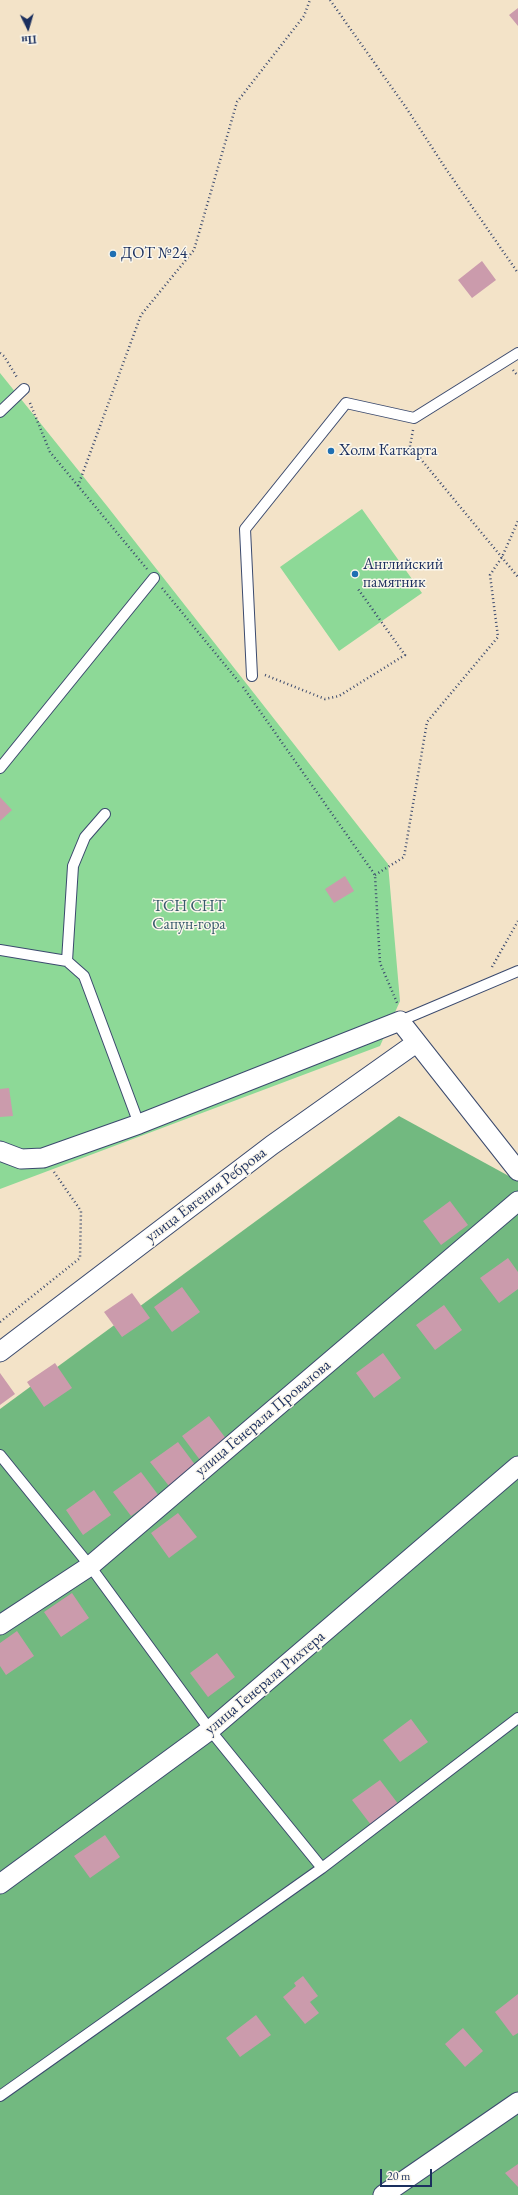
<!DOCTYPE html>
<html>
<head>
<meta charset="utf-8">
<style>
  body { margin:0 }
  #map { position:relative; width:518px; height:2195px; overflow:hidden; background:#f3e3c8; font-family:"EB Garamond",serif }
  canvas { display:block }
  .north { position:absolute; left:8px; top:8px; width:40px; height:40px; -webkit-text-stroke:3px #fbf7ec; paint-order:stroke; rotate:175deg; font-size:11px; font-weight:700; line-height:16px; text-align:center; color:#1b2f5e }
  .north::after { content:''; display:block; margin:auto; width:14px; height:18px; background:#1b2f5e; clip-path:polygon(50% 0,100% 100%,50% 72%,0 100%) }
  .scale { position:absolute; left:380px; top:2169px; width:52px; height:18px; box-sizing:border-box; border:2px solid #1b2f5e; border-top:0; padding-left:5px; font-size:12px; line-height:14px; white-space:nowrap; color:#1b2f5e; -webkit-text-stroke:3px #fbf7ec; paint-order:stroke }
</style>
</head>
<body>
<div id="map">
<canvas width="518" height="2195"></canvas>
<div class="north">Пн</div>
<div class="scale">20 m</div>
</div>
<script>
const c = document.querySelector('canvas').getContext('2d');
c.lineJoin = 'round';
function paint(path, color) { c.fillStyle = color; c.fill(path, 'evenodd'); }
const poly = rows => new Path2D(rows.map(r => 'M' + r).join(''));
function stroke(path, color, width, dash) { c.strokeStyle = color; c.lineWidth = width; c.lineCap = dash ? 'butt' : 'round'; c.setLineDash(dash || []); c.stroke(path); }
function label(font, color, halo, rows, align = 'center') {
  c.font = font + ' "EB Garamond",serif'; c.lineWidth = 3; c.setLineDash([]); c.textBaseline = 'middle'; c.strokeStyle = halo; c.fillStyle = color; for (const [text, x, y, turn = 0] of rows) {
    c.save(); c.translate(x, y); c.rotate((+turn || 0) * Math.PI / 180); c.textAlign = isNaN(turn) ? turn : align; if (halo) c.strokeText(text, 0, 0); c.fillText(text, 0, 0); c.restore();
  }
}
paint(poly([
  [0,373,107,506,388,864,400,1001,380,1046,0,1189],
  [362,509,422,593,339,651,280,567]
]), '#8dd997');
paint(poly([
  [399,1116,518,1181,518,2195,0,2195,0,1409]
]), '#72b980');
paint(poly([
  [518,8,518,26,509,15],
  [482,261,496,280,472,298,458,280],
  [0,797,12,810,0,821],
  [345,876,354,891,334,903,325,889],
  [9,1088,13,1116,0,1117,0,1089],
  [450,1201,468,1225,441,1245,423,1221],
  [508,1258,518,1272,518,1289,499,1303,480,1278],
  [182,1287,200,1312,172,1332,154,1307],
  [132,1293,150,1318,122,1337,104,1312],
  [444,1305,462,1330,435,1350,416,1325],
  [383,1353,401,1378,374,1398,356,1373],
  [55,1363,72,1388,44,1407,27,1382],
  [0,1373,15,1394,0,1405],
  [209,1416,227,1440,200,1460,182,1436],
  [178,1442,196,1466,169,1486,150,1462],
  [141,1472,159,1496,131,1516,113,1492],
  [94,1490,111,1515,83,1535,66,1510],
  [178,1513,197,1537,169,1558,151,1533],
  [72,1593,89,1618,61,1637,44,1612],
  [17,1631,34,1656,6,1675,0,1666,0,1643],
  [217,1653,235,1677,208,1697,190,1673],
  [411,1719,428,1742,400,1762,383,1740],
  [380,1780,399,1805,371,1825,352,1800],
  [105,1835,120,1857,90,1878,74,1856],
  [303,1976,318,1996,310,2002,319,2013,305,2024,283,1997,296,1986,294,1983],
  [518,1994,518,2033,513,2036,495,2012],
  [256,2015,271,2035,240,2057,226,2038],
  [463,2028,483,2051,465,2067,445,2044],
  [518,2164,518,2187,505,2173]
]), '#cb9bac');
const lane = poly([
  [0,412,24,389],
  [252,676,245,529,346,403,414,418,518,353],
  [0,768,154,578],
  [0,950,67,961,84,976,139,1124],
  [67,961,73,866,85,837,105,814],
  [400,1021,518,971],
  [0,1455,90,1566,210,1730,322,1868],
  [0,2096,322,1868,518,1718]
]);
const street = poly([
  [0,1151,21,1159,43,1158,139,1124,400,1021,518,1171],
  [0,1352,272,1145,416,1043],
  [0,1625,90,1566,518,1201],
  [0,1884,210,1730,518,1466],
  [383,2195,518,2102]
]);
stroke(lane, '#3b4a6e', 12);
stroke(street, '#3b4a6e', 21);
stroke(poly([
  [330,0,407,109,446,169,518,273],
  [0,353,4,356,18,379],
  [513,370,518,376],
  [30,403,50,452,147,569],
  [413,430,410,446,518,577],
  [78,486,141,315,194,250,237,102,304,16,310,0],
  [162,588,239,682],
  [265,675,325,699,339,696,405,655,358,589],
  [243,687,375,875,380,963,398,1005],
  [375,875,404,857,427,722,498,637,490,575,502,557,518,521],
  [492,967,518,921],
  [0,1322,80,1258,81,1211,54,1172]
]), '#3b4a6e', 2.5, [1, 3]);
stroke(lane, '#fff', 10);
stroke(street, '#fff', 19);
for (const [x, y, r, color] of [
  [113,254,4,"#1f6fb2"],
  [331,451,4,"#1f6fb2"],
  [355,574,4,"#1f6fb2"]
]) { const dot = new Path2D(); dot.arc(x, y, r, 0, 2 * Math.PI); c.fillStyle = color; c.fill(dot); stroke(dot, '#fbf7ec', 1.5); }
label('16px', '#1b2f5e', '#fbf7ec', [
  ["ДОТ №24",121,254],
  ["Холм Каткарта",339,451],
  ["Английский",363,565],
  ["памятник",363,583]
], 'left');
label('16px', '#385a6c', '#fbf7ec', [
  ["ТСН СНТ",189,907],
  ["Сапун-гора",189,925]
]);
label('16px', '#1b2f5e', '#fbf7ec', [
  ["улица Евгения Реброва",206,1195,-37],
  ["улица Генерала Провалова",263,1418,-40],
  ["улица Генерала Рихтера",265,1683,-40]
]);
</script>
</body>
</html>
